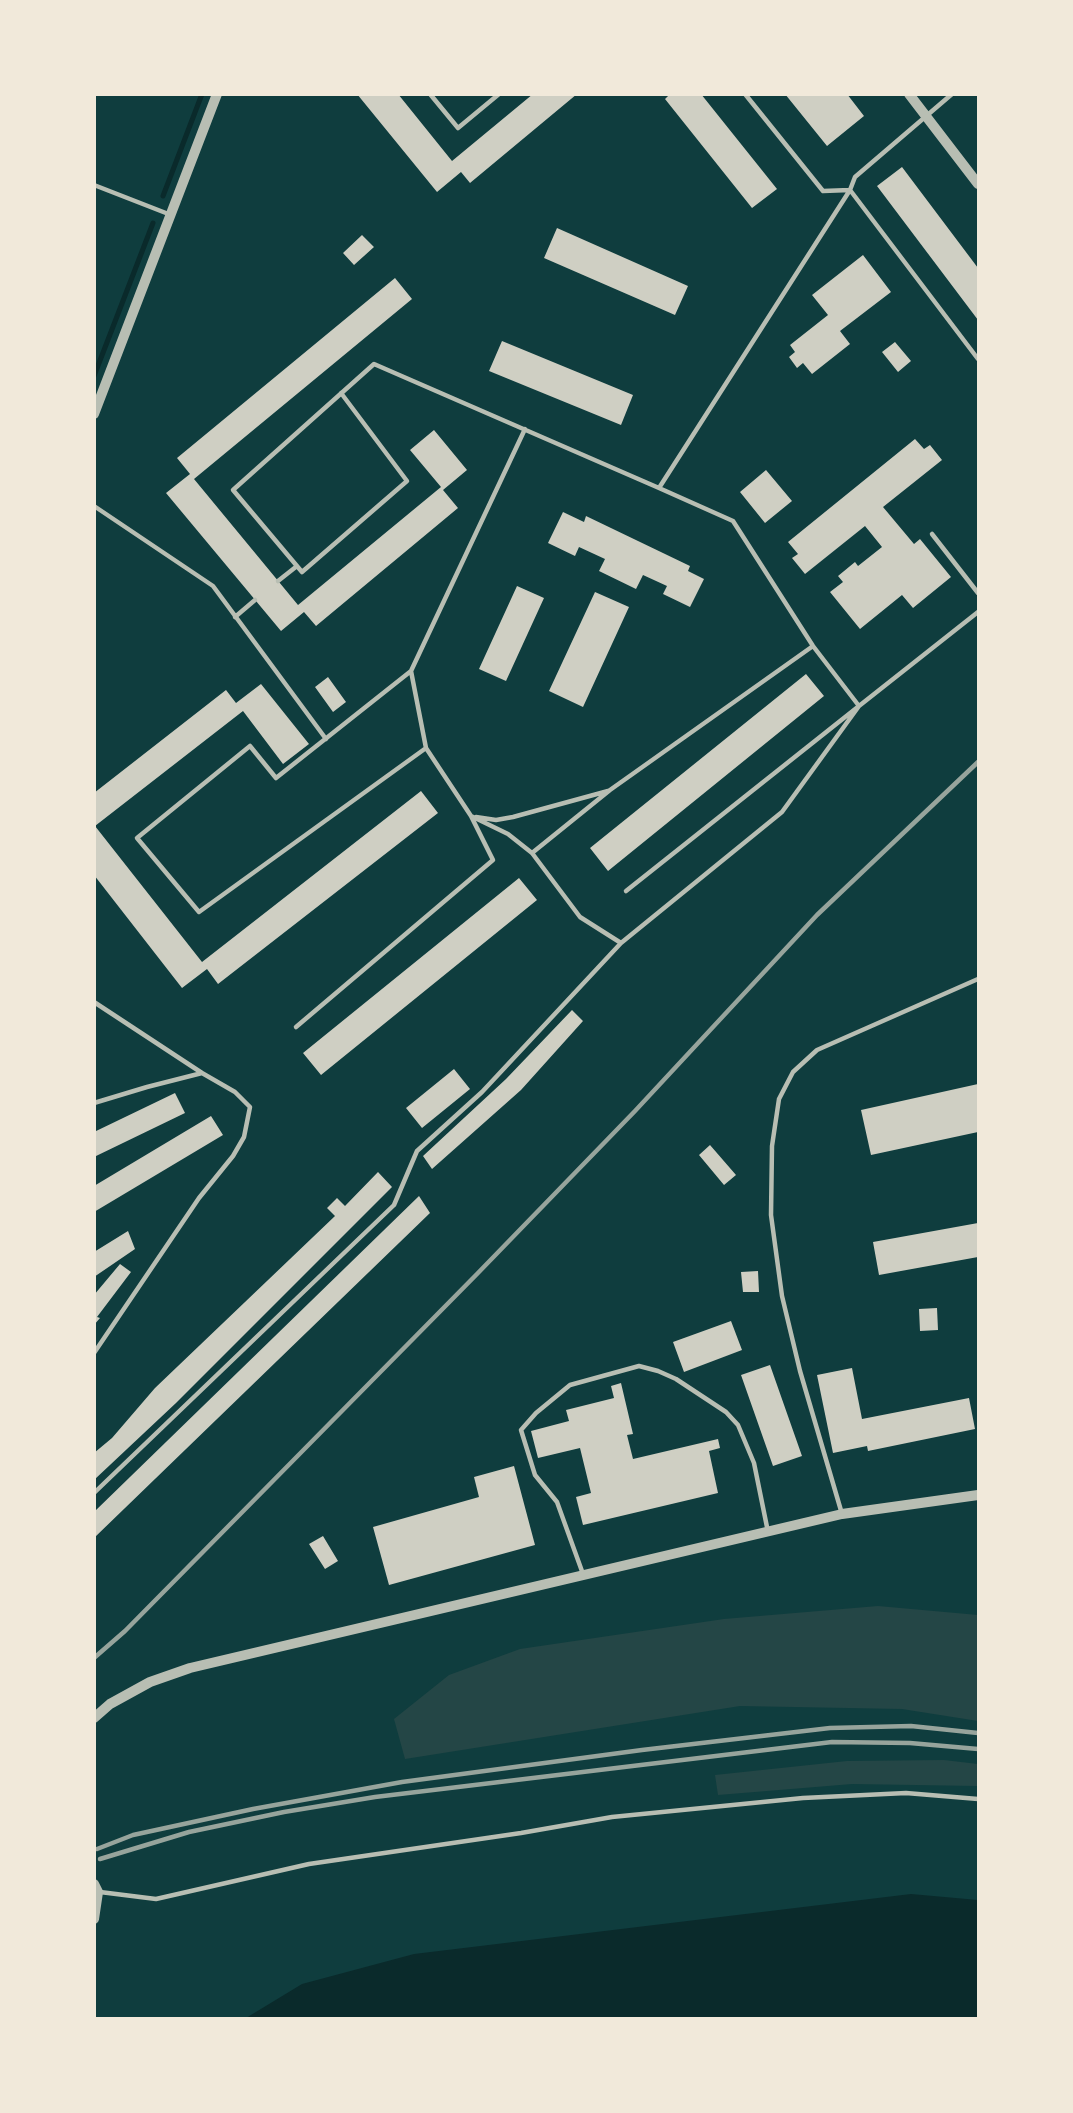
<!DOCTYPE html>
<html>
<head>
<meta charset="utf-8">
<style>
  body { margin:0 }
  #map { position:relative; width:1073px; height:2113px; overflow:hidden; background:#0f3d3e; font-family:"Sofia Sans Condensed",sans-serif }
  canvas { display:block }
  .frame { position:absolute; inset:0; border:96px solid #f1e9da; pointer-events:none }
</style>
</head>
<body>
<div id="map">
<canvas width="1073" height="2113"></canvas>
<div class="frame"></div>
</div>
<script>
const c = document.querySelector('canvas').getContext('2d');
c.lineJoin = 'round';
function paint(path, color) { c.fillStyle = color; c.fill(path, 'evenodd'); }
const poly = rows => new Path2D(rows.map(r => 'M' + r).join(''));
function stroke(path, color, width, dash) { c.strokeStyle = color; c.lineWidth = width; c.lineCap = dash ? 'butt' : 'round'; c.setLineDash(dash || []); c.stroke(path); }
paint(poly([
  [878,1606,978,1615,978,1721,902,1709,740,1706,405,1759,394,1719,449,1675,520,1649,724,1619],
  [944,1760,978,1764,978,1786,852,1784,718,1795,715,1775,847,1761]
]), '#244646');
paint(poly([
  [911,1894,978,1900,978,2018,246,2018,302,1984,414,1954]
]), '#0a2a2b');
stroke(poly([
  [163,196,202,94],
  [94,376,153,223]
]), '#0a2a2b', 5);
paint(poly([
  [357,94,398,94,452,161,533,94,577,94,470,183,461,172,437,192],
  [670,94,701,94,777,189,752,208,665,99],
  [785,94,847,94,864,116,827,146],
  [902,167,978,268,978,320,877,186],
  [557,228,688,286,675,315,544,258],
  [362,235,374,247,354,265,343,253],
  [863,255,891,292,840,331,850,344,812,374,803,363,797,368,789,357,795,352,790,345,828,315,812,295],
  [395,278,412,299,194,479,298,605,441,487,410,450,434,430,467,470,443,490,458,508,316,626,304,612,281,631,166,493,190,474,177,458],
  [502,341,633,395,621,425,489,371],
  [895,342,911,361,898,372,882,352],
  [915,439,924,449,930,445,942,460,883,507,914,544,920,539,951,577,913,608,902,595,860,629,830,592,843,582,838,576,855,562,858,566,882,547,865,526,805,574,792,558,798,554,788,542],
  [766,470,792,501,765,523,740,492],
  [563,512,584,522,586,516,690,566,688,571,704,579,690,607,663,594,667,586,643,575,636,589,599,571,605,559,579,547,575,556,548,543],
  [517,586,544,598,506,681,479,669],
  [595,592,629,607,583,707,549,691],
  [806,674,824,696,608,871,590,848],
  [328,677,346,702,333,712,315,687],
  [261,684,309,744,283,764,243,711,95,826,202,962,421,791,438,813,218,984,207,969,182,988,94,875,94,793,226,690,236,703],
  [519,878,537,900,321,1075,303,1053],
  [572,1010,583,1021,521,1090,432,1169,423,1156,506,1079],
  [454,1069,470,1089,422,1128,406,1108],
  [978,1084,978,1132,871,1155,861,1110],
  [175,1093,185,1113,94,1157,94,1132],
  [211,1116,223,1135,94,1212,94,1186],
  [710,1145,736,1175,724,1185,699,1155],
  [378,1172,392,1187,176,1403,94,1480,94,1453,112,1438,155,1388,335,1216,327,1208,337,1198,345,1206],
  [419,1196,430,1213,94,1538,94,1512],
  [978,1223,978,1257,879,1275,873,1242],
  [128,1231,135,1249,94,1277,94,1252],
  [120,1264,131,1272,97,1317,100,1318,94,1325,94,1295],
  [758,1271,759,1292,743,1292,741,1272],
  [937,1308,938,1330,920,1331,919,1309],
  [731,1321,742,1350,684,1372,673,1342],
  [770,1365,802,1456,773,1466,741,1375],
  [852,1368,862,1419,969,1398,975,1429,868,1451,867,1446,833,1453,817,1375],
  [621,1383,633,1434,627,1435,633,1459,718,1439,720,1448,709,1451,718,1493,583,1525,576,1497,591,1493,580,1448,538,1458,531,1431,569,1421,566,1410,614,1398,611,1386],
  [514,1466,535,1545,389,1585,373,1527,479,1497,474,1477],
  [323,1536,338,1561,325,1569,309,1544]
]), '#cfcfc3');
stroke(poly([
  [430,94,458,128,499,94],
  [745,94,823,191,850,190,978,359],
  [94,185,171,215],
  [341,393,407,481,302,572,233,490,374,364,659,488],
  [94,506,213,586,326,739],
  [932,534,978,593],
  [278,581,297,566],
  [235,617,255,600],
  [411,671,276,778,250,746,137,838,199,912,426,748],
  [471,816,508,834,532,853,580,917,621,943],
  [476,817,496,820,513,817,608,791],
  [532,853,610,790,813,646],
  [626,891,859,706,813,646,733,521,659,488,850,190,855,177,952,94],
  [94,1002,202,1073],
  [296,1027,493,860,471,816,426,748,411,671,525,429],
  [94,1103,147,1087,202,1073,235,1092,250,1107,244,1137,233,1156,199,1198,94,1353],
  [94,1493,394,1205,417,1151,482,1092,621,943,782,812,859,706,978,612],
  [842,1514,800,1371,782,1296,771,1215,772,1146,779,1099,793,1072,817,1050,978,979],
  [583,1574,557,1502,535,1475,521,1430,536,1413,570,1385,639,1366,658,1371,676,1379,726,1412,738,1425,754,1463,768,1532],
  [100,1892,156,1899,309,1864,521,1833,612,1817,803,1798,906,1793,978,1799]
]), '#b8beb3', 4.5);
stroke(poly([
  [909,94,978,184],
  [94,414,217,94],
  [94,1718,110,1704,150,1682,190,1668,842,1514,978,1495],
  [94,1884,98,1892,94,1919]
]), '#b8beb3', 10);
stroke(poly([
  [94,1658,125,1631,477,1274,635,1111,817,915,978,762],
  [97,1849,133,1835,253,1809,402,1782,642,1750,830,1728,911,1726,978,1733],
  [100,1859,189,1832,284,1812,375,1797,832,1742,910,1743,978,1749]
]), '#97a49c', 4.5);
</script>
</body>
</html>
